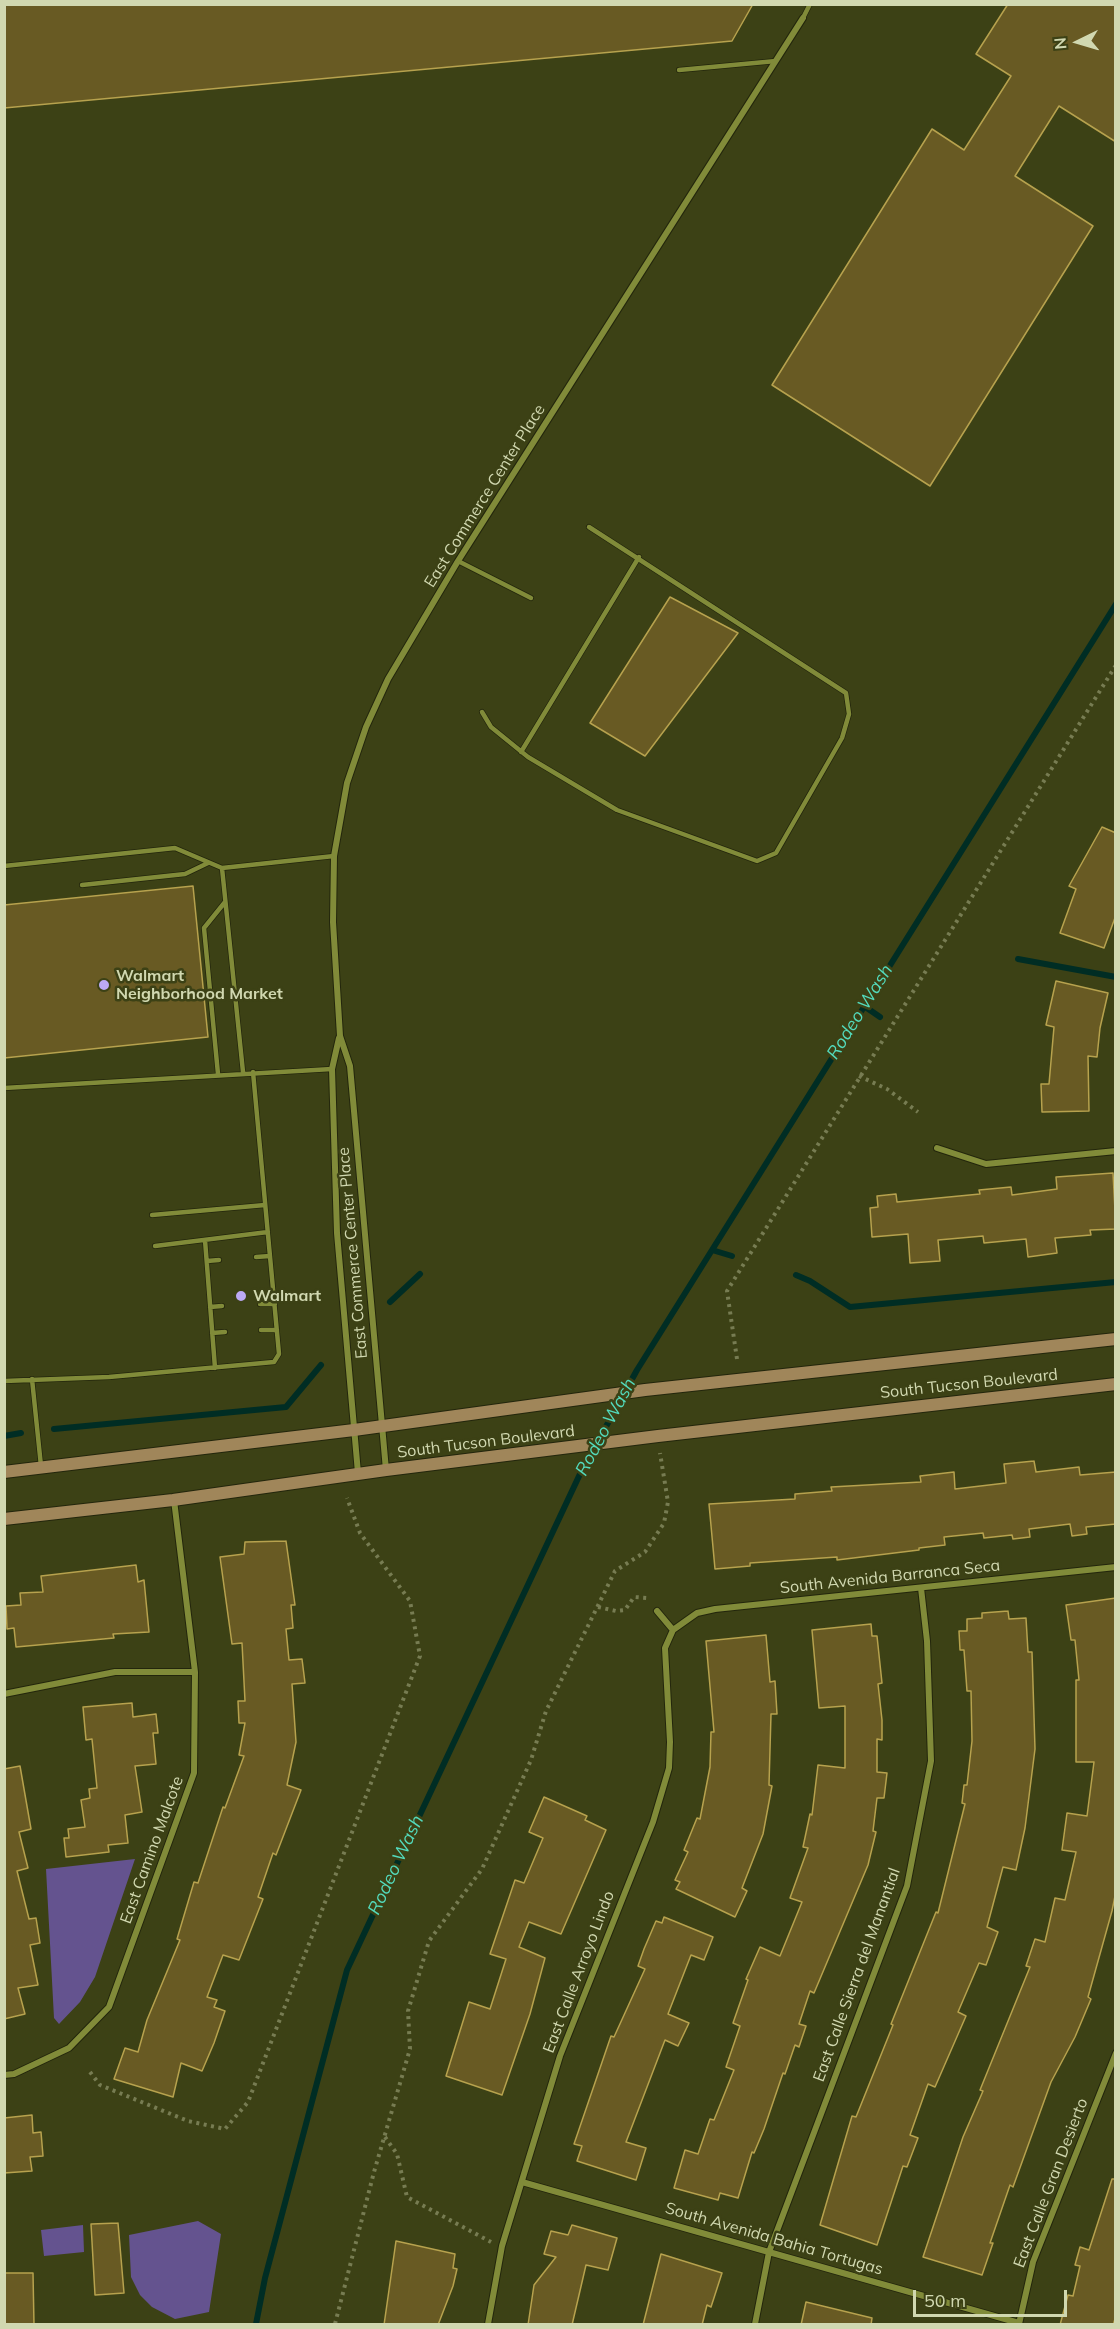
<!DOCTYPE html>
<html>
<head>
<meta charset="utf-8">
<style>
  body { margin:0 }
  #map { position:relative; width:1120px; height:2329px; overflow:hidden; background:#3c4115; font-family:Mulish,sans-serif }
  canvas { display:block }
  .frame { position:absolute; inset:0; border:6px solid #d1d8b0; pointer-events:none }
  .north { position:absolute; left:1048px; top:12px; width:60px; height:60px; -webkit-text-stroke:4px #3c4115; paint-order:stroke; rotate:265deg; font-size:16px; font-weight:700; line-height:24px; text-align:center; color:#d1d8b0 }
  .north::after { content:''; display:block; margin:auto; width:21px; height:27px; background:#d1d8b0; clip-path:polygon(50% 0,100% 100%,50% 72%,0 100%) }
  .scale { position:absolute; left:913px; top:2290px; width:154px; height:27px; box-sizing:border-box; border:3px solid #d1d8b0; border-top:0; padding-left:8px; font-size:18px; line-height:21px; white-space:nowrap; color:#d1d8b0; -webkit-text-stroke:4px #3c4115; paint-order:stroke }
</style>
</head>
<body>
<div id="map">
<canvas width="1120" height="2329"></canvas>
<div class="frame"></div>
<div class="north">N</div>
<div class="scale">50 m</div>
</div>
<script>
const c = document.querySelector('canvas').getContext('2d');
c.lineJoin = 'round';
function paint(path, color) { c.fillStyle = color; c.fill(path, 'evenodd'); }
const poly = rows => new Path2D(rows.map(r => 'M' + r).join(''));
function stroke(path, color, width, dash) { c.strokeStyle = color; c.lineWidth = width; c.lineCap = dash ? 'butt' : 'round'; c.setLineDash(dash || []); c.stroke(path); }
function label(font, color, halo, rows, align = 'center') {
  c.font = font + ' Mulish,sans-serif'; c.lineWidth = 5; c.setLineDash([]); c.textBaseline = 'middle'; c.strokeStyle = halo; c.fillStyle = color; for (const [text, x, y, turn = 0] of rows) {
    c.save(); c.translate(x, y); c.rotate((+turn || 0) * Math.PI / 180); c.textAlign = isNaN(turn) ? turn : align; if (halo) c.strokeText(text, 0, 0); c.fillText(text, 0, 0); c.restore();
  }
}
paint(poly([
  [135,1859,95,1977,80,2002,59,2024,54,2018,46,1869],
  [198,2221,221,2234,209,2312,175,2319,152,2307,140,2295,131,2277,129,2235],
  [83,2225,84,2252,44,2256,41,2230]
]), '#64538f');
stroke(poly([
  [1018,959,1116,977],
  [864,1006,880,1017],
  [712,1250,732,1256],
  [796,1275,810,1281,850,1307,1116,1282],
  [390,1302,420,1274],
  [54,1429,286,1407,321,1365],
  [4,1436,21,1433],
  [256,2324,265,2278,347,1970,580,1474,637,1370,1116,604]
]), '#002d24', 6);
const building = poly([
  [4,4,753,4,732,41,4,108,4,4],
  [1008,4,1116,4,1116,142,1059,106,1015,176,1093,226,930,486,772,385,932,129,964,150,1011,76,976,54,1008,4],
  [670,597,738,633,645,756,590,723,670,597],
  [1102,827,1116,833,1116,915,1104,948,1060,933,1076,889,1069,886,1102,827],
  [193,886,208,1037,4,1058,4,905,193,886],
  [1056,981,1108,993,1100,1028,1097,1057,1088,1056,1089,1111,1042,1112,1041,1084,1049,1084,1054,1027,1046,1025,1056,981],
  [1113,1173,1116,1229,1090,1230,1091,1235,1055,1238,1057,1253,1028,1257,1026,1239,984,1243,983,1236,938,1240,940,1261,910,1263,908,1234,872,1237,870,1208,878,1207,877,1196,896,1194,897,1202,980,1194,979,1190,1011,1187,1012,1195,1057,1189,1056,1177,1113,1173],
  [1034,1461,1036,1472,1079,1467,1080,1475,1116,1472,1116,1524,1086,1527,1087,1534,1072,1536,1070,1524,1029,1529,1030,1537,1013,1539,1012,1535,984,1538,983,1533,944,1537,945,1545,919,1548,919,1550,837,1560,837,1557,750,1563,750,1566,715,1569,709,1504,795,1499,795,1494,832,1491,831,1487,921,1482,920,1476,954,1472,955,1489,1006,1483,1004,1464,1034,1461],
  [286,1541,295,1605,291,1605,293,1628,286,1629,289,1660,302,1659,305,1683,292,1684,296,1742,287,1785,301,1790,276,1855,273,1853,258,1897,263,1899,239,1960,223,1955,207,1997,217,2000,214,2007,225,2011,214,2043,202,2071,181,2063,173,2097,114,2079,125,2048,138,2052,147,2020,180,1940,177,1939,194,1882,198,1883,223,1807,225,1808,244,1756,239,1755,245,1723,239,1723,238,1701,245,1701,242,1643,232,1644,220,1557,244,1554,245,1542,286,1541],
  [136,1565,138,1582,144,1580,149,1632,113,1634,114,1638,16,1647,14,1628,7,1629,6,1606,21,1605,20,1593,43,1592,41,1576,136,1565],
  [1116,1598,1116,1891,1112,1911,1088,1997,1091,1999,1075,2037,1051,2082,1013,2187,1010,2185,990,2243,993,2243,982,2275,923,2257,963,2137,983,2091,980,2090,1030,1967,1026,1966,1035,1939,1045,1942,1055,1898,1065,1900,1076,1852,1062,1850,1067,1813,1087,1816,1094,1762,1076,1762,1076,1680,1079,1680,1075,1640,1071,1640,1066,1605,1116,1598],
  [1008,1611,1009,1619,1026,1618,1028,1652,1032,1652,1035,1749,1025,1828,1016,1870,1003,1867,987,1927,998,1932,986,1965,979,1963,958,2012,966,2016,935,2087,928,2084,910,2135,918,2138,907,2167,903,2166,877,2245,820,2225,852,2116,856,2117,893,2025,891,2024,936,1912,938,1913,965,1804,962,1803,964,1785,967,1785,972,1741,971,1691,967,1691,964,1650,960,1650,959,1631,967,1631,967,1619,982,1618,982,1613,1008,1611],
  [871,1624,872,1636,877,1636,882,1683,878,1684,882,1720,882,1740,877,1739,877,1772,887,1773,884,1798,877,1798,873,1831,876,1832,868,1865,814,1993,810,1991,799,2024,806,2026,799,2047,795,2045,785,2074,783,2073,764,2129,754,2153,752,2152,738,2198,720,2193,718,2200,674,2188,685,2150,698,2154,710,2119,714,2120,734,2070,726,2067,740,2026,733,2023,748,1980,746,1979,760,1947,780,1956,802,1902,790,1898,808,1848,803,1847,810,1814,812,1815,818,1765,845,1768,845,1706,819,1708,812,1630,871,1624],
  [766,1635,770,1682,775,1681,777,1714,771,1714,769,1785,772,1786,763,1834,742,1888,747,1891,735,1917,676,1889,680,1882,675,1880,688,1852,684,1850,697,1818,700,1819,710,1767,711,1732,714,1732,706,1641,766,1635],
  [132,1703,133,1717,156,1714,158,1733,153,1733,156,1764,135,1766,142,1812,125,1815,128,1843,108,1845,109,1852,66,1857,64,1838,69,1838,68,1829,85,1827,81,1800,90,1798,89,1789,97,1788,92,1739,86,1740,83,1707,132,1703],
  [20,1766,31,1829,19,1832,28,1868,17,1871,29,1919,36,1918,40,1943,30,1945,38,1985,18,1988,25,2014,4,2019,4,1769,20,1766],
  [544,1797,587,1816,585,1820,606,1830,561,1934,529,1922,519,1947,545,1958,530,2014,502,2095,446,2076,469,2002,490,2009,506,1959,490,1954,515,1880,524,1883,543,1838,529,1832,544,1797],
  [664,1917,713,1937,704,1960,691,1955,668,2014,689,2023,678,2046,665,2040,626,2142,646,2148,636,2180,577,2161,582,2146,574,2144,611,2036,614,2037,645,1969,638,1966,644,1949,656,1921,662,1923,664,1917],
  [32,2115,33,2133,41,2132,43,2156,30,2157,32,2171,4,2173,4,2118,32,2115],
  [1112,2179,1116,2179,1116,2316,1113,2325,1060,2325,1068,2295,1073,2296,1080,2266,1075,2265,1080,2247,1089,2250,1112,2179],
  [118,2223,124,2293,95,2295,91,2224,118,2223],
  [572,2225,617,2238,608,2270,586,2265,572,2325,528,2325,534,2285,556,2257,544,2254,551,2231,568,2235,572,2225],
  [396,2241,455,2254,453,2268,457,2269,453,2286,438,2325,384,2325,396,2241],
  [661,2254,722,2273,711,2307,707,2305,702,2325,643,2325,661,2254],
  [4,2273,33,2273,34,2325,4,2325,4,2273],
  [806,2302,872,2318,871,2325,801,2325,806,2302]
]);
paint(building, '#685a23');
stroke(building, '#b7a24e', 1.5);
const lane = poly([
  [803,18,810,4],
  [679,70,776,61],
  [458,561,531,598],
  [482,712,491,727,528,757,617,810,757,861,776,853,842,738,849,714,846,693,589,527],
  [521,752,639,557],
  [4,866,175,848,222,868,334,856],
  [222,868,243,1072],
  [82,885,185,874,208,863],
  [218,1074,204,928,225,902],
  [4,1088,332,1069],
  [152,1215,265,1205],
  [205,1240,215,1368],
  [155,1246,268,1232],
  [256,1257,270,1256],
  [207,1261,219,1260],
  [260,1304,275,1304],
  [210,1307,222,1306],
  [261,1330,277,1330],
  [212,1333,225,1332],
  [32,1379,41,1466],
  [4,1381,109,1377,274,1362,279,1354,253,1072]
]);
const street = poly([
  [339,1038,332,1069,337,1233,358,1473],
  [937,1148,986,1164,1116,1151],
  [386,1470,350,1066,340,1036,333,922,334,856,347,783,366,727,388,679,458,561,803,18],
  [657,1611,673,1630],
  [4,1694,115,1672,195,1672],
  [4,2075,14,2074,69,2048,109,2007,194,1773,195,1672,174,1500],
  [522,2182,1019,2323],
  [488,2324,502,2246,560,2056,653,1822,669,1768,670,1742,665,1648,673,1630,697,1613,715,1609,1116,1567],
  [755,2324,769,2252,907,1886,931,1761,927,1641,921,1588],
  [1019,2324,1033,2262,1116,2053]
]);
const secondary = poly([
  [4,1472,354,1430,645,1390,1116,1339],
  [4,1519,173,1500,386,1470,658,1436,1116,1384]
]);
stroke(lane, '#23260c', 6);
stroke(street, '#23260c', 8);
stroke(secondary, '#23260c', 14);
stroke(poly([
  [859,1076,887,1089,918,1112],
  [737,1359,727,1291,1116,665],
  [598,1607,616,1611,625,1610,634,1597,647,1598,649,1601],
  [90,2072,100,2085,188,2121,225,2129,248,2102,420,1656,410,1601,360,1533,347,1498],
  [385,2137,397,2154,407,2197,491,2242],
  [335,2324,374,2172,410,2049,408,2011,429,1941,482,1869,531,1760,546,1711,615,1571,645,1552,664,1523,668,1502,660,1453]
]), '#777c52', 4, [3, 4.5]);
stroke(lane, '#818b39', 4.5);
stroke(street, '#818b39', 6);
stroke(secondary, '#a0865a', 12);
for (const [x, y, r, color] of [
  [104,985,6,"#bca9f5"],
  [241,1296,6,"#bca9f5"]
]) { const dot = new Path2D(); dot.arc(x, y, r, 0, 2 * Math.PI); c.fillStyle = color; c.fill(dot); stroke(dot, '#3c4115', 2); }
label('16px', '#d1d8b0', '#3c4115', [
  ["East Commerce Center Place",485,496,-58],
  ["East Commerce Center Place",353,1253,-95],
  ["South Tucson Boulevard",969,1384,-6],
  ["South Tucson Boulevard",486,1442,-7],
  ["South Avenida Barranca Seca",890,1577,-6],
  ["East Camino Malcote",152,1850,-70],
  ["East Calle Arroyo Lindo",579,1972,-69],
  ["East Calle Sierra del Manantial",857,1975,-70],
  ["East Calle Gran Desierto",1051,2183,-69],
  ["South Avenida Bahia Tortugas",774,2239,16]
]);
label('bold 16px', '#d1d8b0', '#3c4115', [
  ["Walmart",116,976],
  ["Neighborhood Market",116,994],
  ["Walmart",253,1296]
], 'left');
label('italic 18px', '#53dabc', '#3c4115', [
  ["Rodeo Wash",860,1012,-58],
  ["Rodeo Wash",606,1427,-62],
  ["Rodeo Wash",396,1865,-65]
]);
</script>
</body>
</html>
